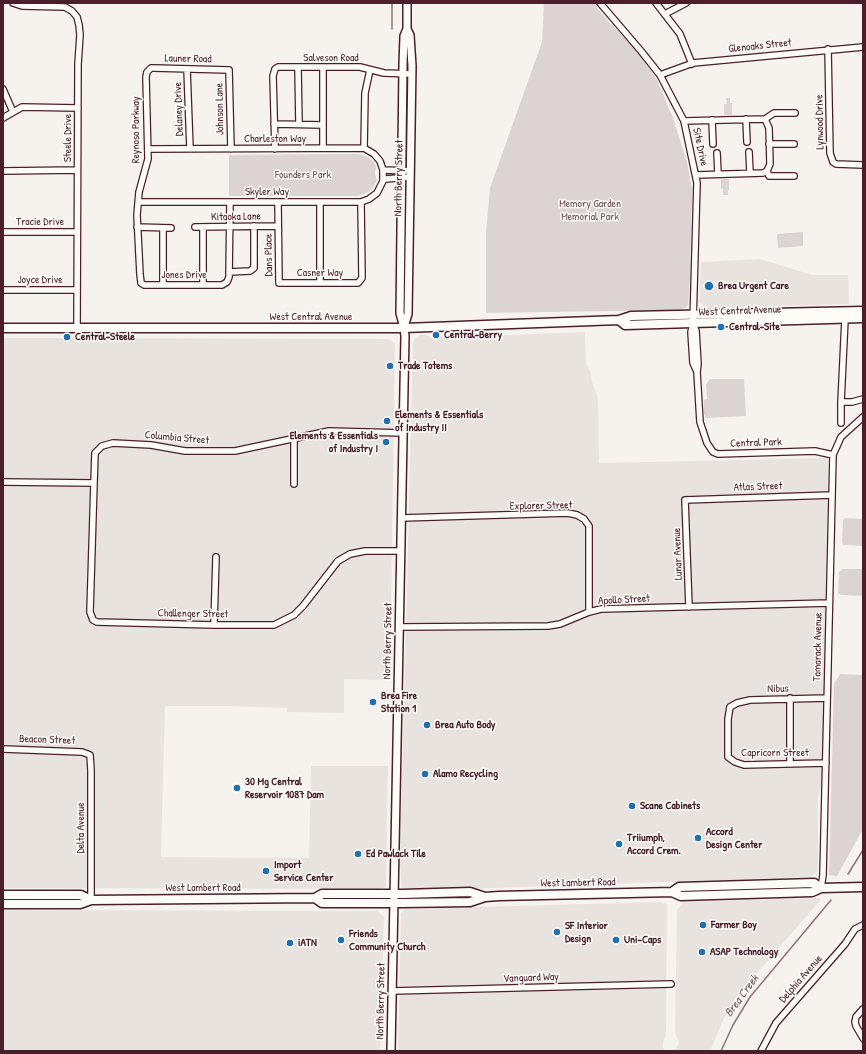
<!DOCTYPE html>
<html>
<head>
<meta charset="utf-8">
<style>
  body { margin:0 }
  #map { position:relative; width:866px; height:1054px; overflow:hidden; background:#f6f3ef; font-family:"Patrick Hand",sans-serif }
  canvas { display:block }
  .frame { position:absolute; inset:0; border:4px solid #4a1f2b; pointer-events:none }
</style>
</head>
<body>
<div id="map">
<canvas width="866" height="1054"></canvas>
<div class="frame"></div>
</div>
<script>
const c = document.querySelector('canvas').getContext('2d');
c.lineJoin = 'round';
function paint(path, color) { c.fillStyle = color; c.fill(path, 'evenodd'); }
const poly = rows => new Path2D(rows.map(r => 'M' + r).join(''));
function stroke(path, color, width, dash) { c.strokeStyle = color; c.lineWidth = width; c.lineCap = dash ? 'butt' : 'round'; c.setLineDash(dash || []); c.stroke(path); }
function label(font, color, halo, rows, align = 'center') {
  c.font = font + ' "Patrick Hand",sans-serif'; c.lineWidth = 3; c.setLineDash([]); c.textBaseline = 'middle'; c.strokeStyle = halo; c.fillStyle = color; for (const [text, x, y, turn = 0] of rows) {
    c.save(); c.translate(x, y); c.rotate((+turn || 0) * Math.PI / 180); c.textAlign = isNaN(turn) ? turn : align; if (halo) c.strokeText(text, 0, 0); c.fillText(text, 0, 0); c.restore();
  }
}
paint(poly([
  [760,259,812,275,848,275,849,304,706,308,699,302,701,262],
  [585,332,586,363,591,373,592,382,598,398,599,463,828,458,826,763,818,799,818,871,811,877,407,891,402,888,400,864,413,342,416,337,421,334,429,336,458,337],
  [3,338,389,339,395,343,390,680,344,679,344,713,287,712,287,708,225,706,165,706,161,857,309,858,311,766,388,766,386,884,385,887,380,889,3,888],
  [820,898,820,901,740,992,724,1018,710,1051,675,1051,679,1042,675,1032,677,910,684,902],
  [660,902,667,904,666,1035,663,1042,663,1048,666,1051,398,1051,401,914,405,909],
  [3,910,377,911,384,917,380,1051,3,1051]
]), '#e9e3e0');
paint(poly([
  [544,3,594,3,608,21,635,49,657,80,673,118,687,162,692,189,690,278,688,305,685,308,679,310,486,313,486,232,490,188,542,42],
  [726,98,730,98,730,103,732,103,732,115,724,115,724,104,727,104],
  [355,154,363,155,370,158,374,162,376,167,375,173,377,181,370,191,364,194,358,196,229,196,229,155],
  [721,179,729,179,729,190,728,190,728,195,723,195,723,189,721,188],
  [803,232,803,246,778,248,777,234],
  [710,379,744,379,746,416,706,418,704,414,704,400,707,399,706,384],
  [845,518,863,519,863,546,843,545,842,542,843,520],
  [842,569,863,569,863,596,841,595,838,593,839,572],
  [840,674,863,675,863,829,837,876,829,875,834,684]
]), '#dcd4d2');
stroke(poly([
  [392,3,392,29],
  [848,874,863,850],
  [721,1051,733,1025,750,997,831,900]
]), '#8e7378', 1.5);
const minor = poly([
  [13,3,22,6,65,7,72,11,77,17,79,25,80,35,78,64,77,328],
  [600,3,641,51,660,75,684,121,697,183,693,323,691,332,693,363,697,372],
  [656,3,680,34,692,64],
  [665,14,686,3],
  [828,49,830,153,833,162,836,164,863,165],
  [323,67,323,148],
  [298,68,299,124],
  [187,69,190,149],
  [660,75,693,63,863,47],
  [3,89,13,112],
  [3,118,22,107,78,108],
  [746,119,747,142],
  [765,119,774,113,795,113],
  [712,120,713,144],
  [684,121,765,119,769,128,770,164,767,171,763,173,696,175],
  [274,124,323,125],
  [769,144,794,144],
  [364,148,365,93,370,70],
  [275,149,273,76,275,69,278,67,360,67,384,73,411,74],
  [749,152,750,173],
  [717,153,718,174],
  [383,170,410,171],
  [3,171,77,170],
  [767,171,769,176,794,176],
  [383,178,386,179,410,177],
  [138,202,361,202,369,199,377,193,383,181,383,170,380,161,374,154,364,148,148,149],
  [230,202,229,277,227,282,222,285,144,285,141,283,140,274,137,215,139,192,148,159,146,77,147,72,151,68,154,68,229,70,231,149],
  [278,202,279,283,358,283,362,278,361,202],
  [320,202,320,283],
  [137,227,171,228],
  [195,227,278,226],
  [163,228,163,285],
  [3,232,77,232],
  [229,272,250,271,254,268,254,226],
  [203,285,203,227],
  [3,290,77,290],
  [845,319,841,402,852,402,863,399],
  [693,323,696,331,698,364,697,372,700,422,707,443,713,452,718,454,815,451,833,455],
  [841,402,841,423],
  [294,439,294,484],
  [3,482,94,483,95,453,102,446,113,443,151,445,185,451,235,451,329,431,403,433],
  [94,483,90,612,93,620,97,622,214,625,274,625,294,615,303,606,338,561,350,554,365,551,400,551],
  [401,518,568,513,577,515,584,519,589,526,589,612],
  [689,607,685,500,832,495],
  [214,625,216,557],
  [399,627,548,626,560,624,589,612,601,609,829,603],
  [790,698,790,763],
  [3,749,82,752,90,755,91,770,91,900],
  [826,763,744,765,735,762,728,757,728,719,730,707,737,703,750,700,827,698],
  [821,888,823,875,833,455,841,437,863,417],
  [392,991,671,984],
  [863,1009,856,1017,855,1022,856,1026,863,1038],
  [761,1051,776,1023,845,944,855,929,863,925]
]);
const tertiary = poly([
  [404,327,408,314,412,66,410,35,407,29],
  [391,1051,405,336,404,328,400,313,403,65,404,36,407,29,407,3]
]);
const secondary = poly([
  [619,320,625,325,863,318],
  [3,328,404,328,619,320,631,316,863,311],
  [672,892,679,887,814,883,821,888],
  [3,895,81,895,91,900],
  [315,898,322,903,403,903,470,902,485,897,499,896,672,892,681,896,812,892,821,888,863,887],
  [3,904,80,904,91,900,315,898,322,894,403,894,470,892,485,897]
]);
stroke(minor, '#4a1f2b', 8);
stroke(tertiary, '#4a1f2b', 10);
stroke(secondary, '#4a1f2b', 11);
stroke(minor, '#fdfcf7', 5.5);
stroke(tertiary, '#fdfcf7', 7);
stroke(secondary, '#fdfcf7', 8);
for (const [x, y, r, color] of [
  [709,286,5,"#1f6fb2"],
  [721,327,4,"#1f6fb2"],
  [436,335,4,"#1f6fb2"],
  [67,337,4,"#1f6fb2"],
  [390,366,4,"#1f6fb2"],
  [387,421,4,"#1f6fb2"],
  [386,442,4,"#1f6fb2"],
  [373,702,4,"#1f6fb2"],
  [427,725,4,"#1f6fb2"],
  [425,774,4,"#1f6fb2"],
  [237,788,4,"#1f6fb2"],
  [632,806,4,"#1f6fb2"],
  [698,838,4,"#1f6fb2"],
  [619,844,4,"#1f6fb2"],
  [358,854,4,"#1f6fb2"],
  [266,871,4,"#1f6fb2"],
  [703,925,4,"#1f6fb2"],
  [557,932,4,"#1f6fb2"],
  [341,940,4,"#1f6fb2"],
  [616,940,4,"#1f6fb2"],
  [290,943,4,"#1f6fb2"],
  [702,952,4,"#1f6fb2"]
]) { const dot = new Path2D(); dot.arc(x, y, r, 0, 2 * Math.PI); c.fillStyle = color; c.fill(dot); stroke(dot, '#fdfcf7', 1.5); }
label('11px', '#4a1f2b', '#fdfcf7', [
  ["Glenoaks Street",760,46,-6],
  ["Salveson Road",331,58],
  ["Launer Road",188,59,1],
  ["Delaney Drive",179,109,-92],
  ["Johnson Lane",220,109,-91],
  ["Lynwood Drive",820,122,-91],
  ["Reynoso Parkway",136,130,-90],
  ["Steele Drive",68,138,-90],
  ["Charleston Way",275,139],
  ["Site Drive",700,147,78],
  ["North Berry Street",399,178,-89],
  ["Skyler Way",267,192],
  ["Kitaoka Lane",236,217,-1],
  ["Tracie Drive",40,222],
  ["Dans Place",269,255,-91],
  ["Casner Way",320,273],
  ["Jones Drive",184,275],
  ["Joyce Drive",40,280],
  ["West Central Avenue",740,311,-2],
  ["West Central Avenue",311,317],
  ["Columbia Street",177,438,5],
  ["Central Park",756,443,-2],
  ["Atlas Street",758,487,-2],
  ["Explorer Street",541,506,-1],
  ["Lunar Avenue",678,554,-92],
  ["Apollo Street",624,600,-3],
  ["Challenger Street",193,614,1],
  ["North Berry Street",388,641,-89],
  ["Tamarack Avenue",818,647,-89],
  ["Nibus",778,689,-1],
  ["Beacon Street",47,740,2],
  ["Capricorn Street",775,753],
  ["Delta Avenue",81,828,-90],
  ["West Lambert Road",578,883,-1],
  ["West Lambert Road",203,888],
  ["Vanguard Way",531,978,-2],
  ["Delphia Avenue",801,979,-49],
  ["North Berry Street",381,1001,-89]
]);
label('11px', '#6e4c55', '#fdfcf7', [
  ["Founders Park",303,175],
  ["Memory Garden",590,204],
  ["Memorial Park",590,217]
]);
label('bold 11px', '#4a1f2b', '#fdfcf7', [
  ["Brea Urgent Care",718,286],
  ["Central-Site",729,327],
  ["Central-Berry",444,335],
  ["Central-Steele",75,337],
  ["Trade Totems",398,366],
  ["Elements & Essentials",395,415],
  ["of Industry II",395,428],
  ["Elements & Essentials",378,436,"right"],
  ["of Industry I",378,449,"right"],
  ["Brea Fire",381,696],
  ["Station 1",381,709],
  ["Brea Auto Body",435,725],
  ["Alamo Recycling",433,774],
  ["30 Mg Central",245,782],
  ["Reservoir 1087 Dam",245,795],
  ["Scane Cabinets",640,806],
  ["Accord",706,832],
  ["Design Center",706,845],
  ["Triiumph,",627,838],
  ["Accord Crem.",627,851],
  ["Ed Pawlack Tile",366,854],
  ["Import",274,865],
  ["Service Center",274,878],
  ["Farmer Boy",711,925],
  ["SF Interior",565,926],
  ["Design",565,939],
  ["Friends",349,934],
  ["Community Church",349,947],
  ["Uni-Caps",624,940],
  ["iATN",298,943],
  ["ASAP Technology",710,952]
], 'left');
label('italic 12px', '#725058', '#fdfcf7', [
  ["Brea Creek",742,996,-54]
]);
</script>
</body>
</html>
